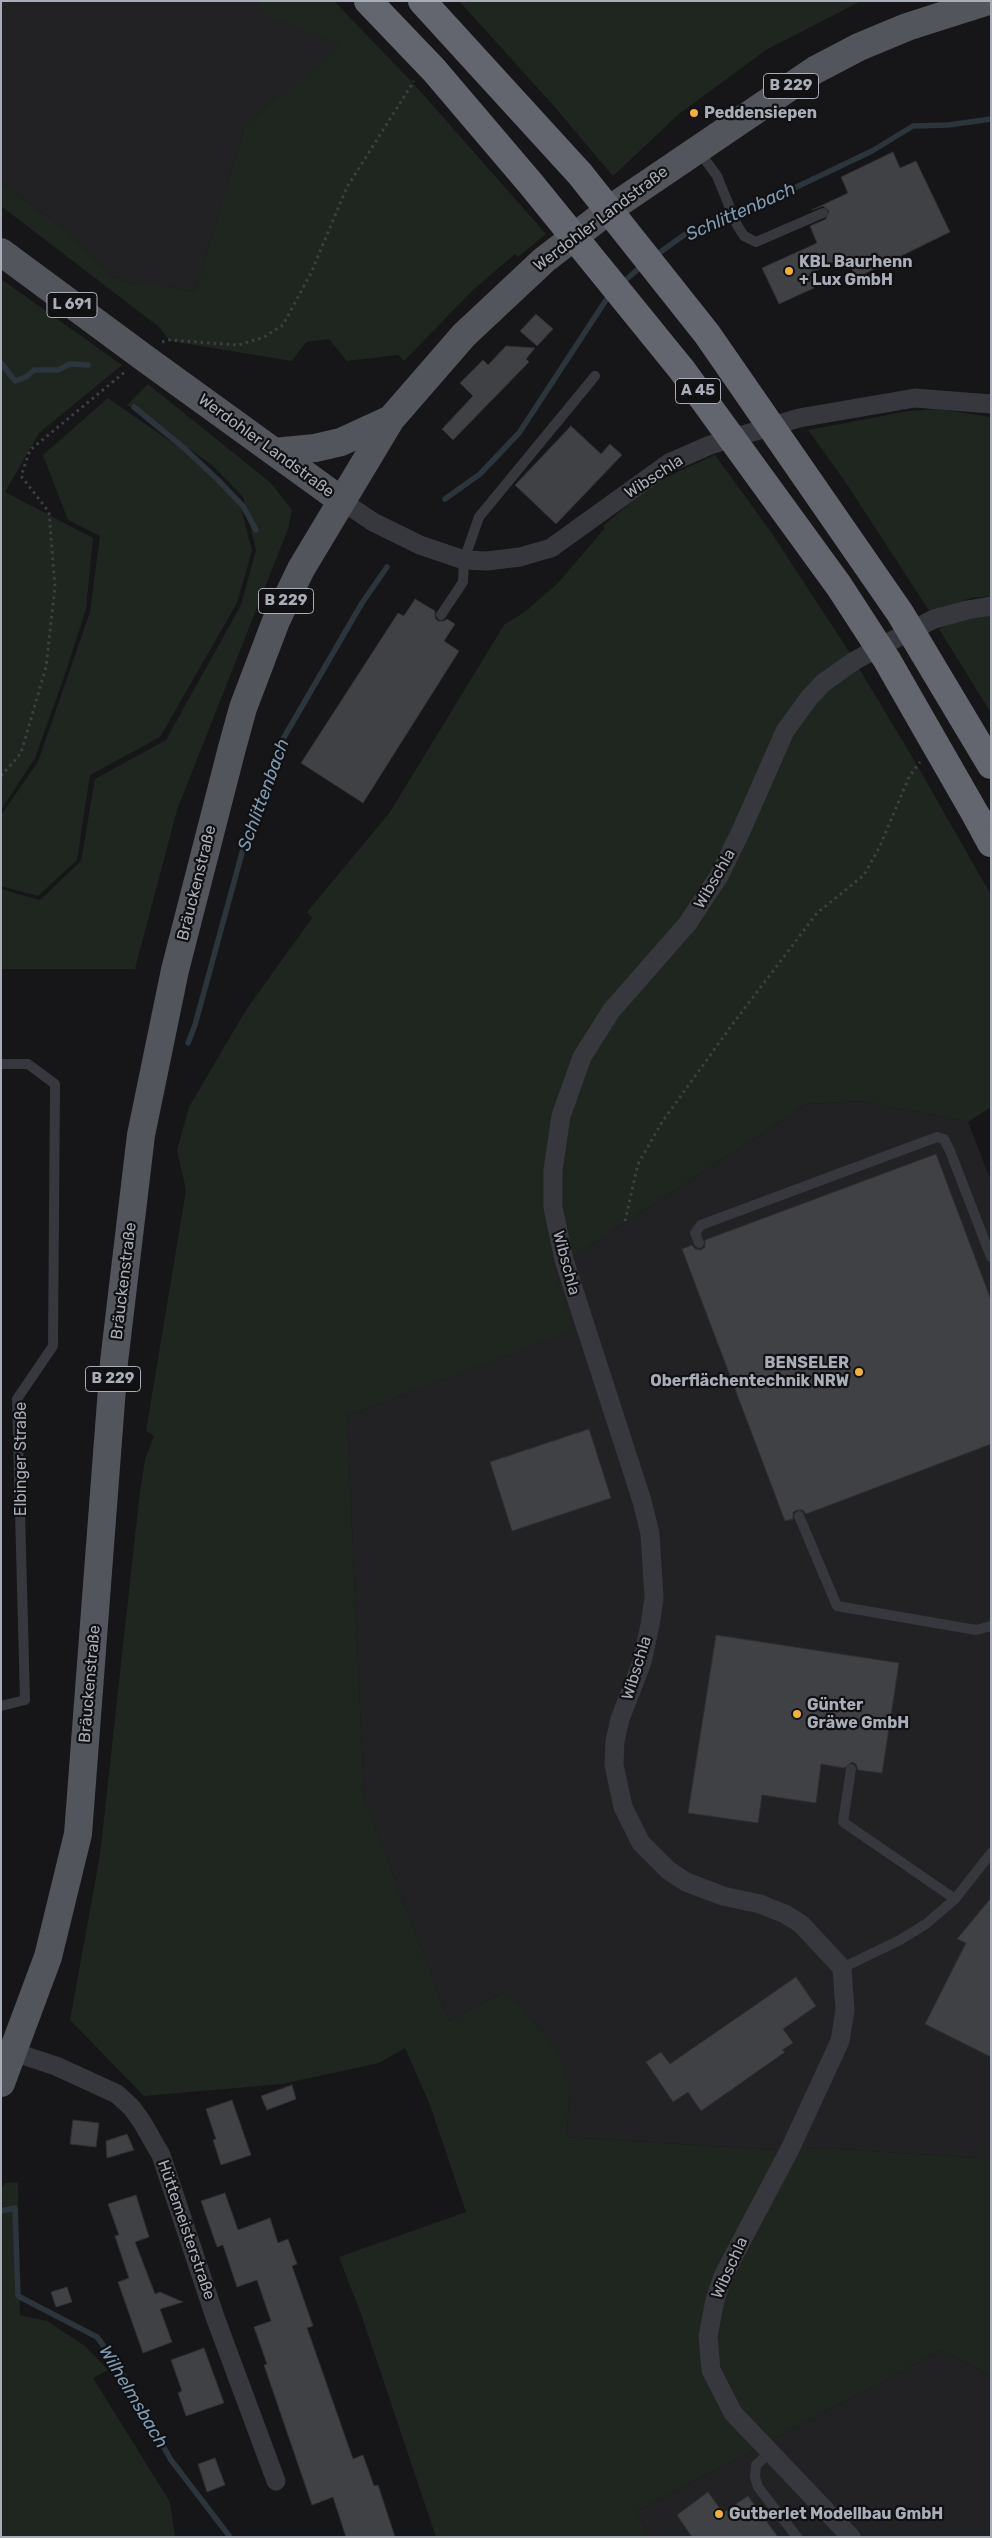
<!DOCTYPE html>
<html>
<head>
<meta charset="utf-8">
<style>
  body { margin:0 }
  #map { position:relative; width:992px; height:2538px; overflow:hidden; background:#161618; font-family:Rubik,sans-serif }
  canvas { display:block }
  .frame { position:absolute; inset:0; border:2px solid #a8adb8; pointer-events:none }
</style>
</head>
<body>
<div id="map">
<canvas width="992" height="2538"></canvas>
<div class="frame"></div>
</div>
<script>
const c = document.querySelector('canvas').getContext('2d');
c.lineJoin = 'round';
function paint(path, color) { c.fillStyle = color; c.fill(path, 'evenodd'); }
const poly = rows => new Path2D(rows.map(r => 'M' + r).join(''));
function stroke(path, color, width, dash) { c.strokeStyle = color; c.lineWidth = width; c.lineCap = dash ? 'butt' : 'round'; c.setLineDash(dash || []); c.stroke(path); }
function label(font, color, halo, rows, align = 'center') {
  c.font = font + ' Rubik,sans-serif'; c.lineWidth = 4.5; c.setLineDash([]); c.textBaseline = 'middle'; c.strokeStyle = halo; c.fillStyle = color; for (const [text, x, y, turn = 0] of rows) {
    c.save(); c.translate(x, y); c.rotate((+turn || 0) * Math.PI / 180); c.textAlign = isNaN(turn) ? turn : align; if (halo) c.strokeText(text, 0, 0); c.fillText(text, 0, 0); c.restore();
  }
}
paint(poly([
  [1,1,256,1,267,16,341,45,245,125,195,292,164,285,136,285,109,275,69,232,1,183],
  [860,1101,968,1122,991,1181,991,2159,825,2148,776,2150,566,2137,570,2095,552,2044,508,1990,449,2021,364,1797,347,1416,572,1331,551,1264,574,1256,807,1104],
  [942,2350,991,2376,991,2537,650,2537,636,2512]
]), '#222225');
paint(poly([
  [256,1,334,1,413,83,546,234,518,257,515,254,473,290,404,361,398,355,347,361,329,339,306,342,292,361,170,341,159,327,1,206,1,183,69,232,109,275,136,285,164,285,195,292,245,125,340,45,266,16],
  [459,1,861,1,766,50,679,114,613,176,553,105],
  [1,279,122,365,39,433,5,492,93,538,86,609,63,680,35,758,1,810],
  [148,384,271,483,292,510,288,529,177,810,135,969,1,969,1,889,40,900,81,861,95,779,166,740,241,605,256,550,243,497,212,465,127,405],
  [108,398,210,469,239,500,252,551,237,603,160,737,90,775,77,860,38,896,1,886,1,815,38,762,90,612,100,536,68,520,43,455],
  [938,409,991,417,991,596,971,598,930,612,844,480,808,430,909,411],
  [715,455,771,532,848,650,917,765,991,895,991,1107,968,1122,860,1101,807,1104,574,1256,552,1264,573,1331,347,1416,364,1797,449,2021,508,1990,552,2044,563,2064,570,2095,566,2137,776,2150,825,2148,991,2159,991,2376,942,2350,636,2512,650,2537,436,2537,361,2314,339,2257,466,2212,430,2105,405,2048,379,2063,282,2084,144,2096,70,2020,100,1855,140,1491,145,1460,154,1436,146,1431,186,1190,177,1150,189,1107,246,1010,312,918,307,912,390,812,504,625,526,611,558,583,605,528,603,526,649,487,675,473],
  [991,614,991,713,939,629,951,623],
  [18,2182,20,2315,47,2321,85,2346,108,2370,93,2378,170,2502,175,2537,1,2537,1,2190,5,2183]
]), '#1e261f');
stroke(poly([
  [655,256,684,235,744,212,872,151,913,126,948,125,991,119],
  [621,284,644,264],
  [1,363,15,381,26,377,34,370,58,370,70,364,88,365],
  [134,407,184,448,217,479,243,506,256,530],
  [445,499,480,474,519,433,610,294],
  [188,1043,195,1025,243,849,283,739,362,603,387,567],
  [1,2211,15,2208,18,2296,97,2337,117,2364,171,2460,230,2537]
]), '#2c353c', 5.5);
const building = poly([
  [893,152,900,168,916,161,950,232,856,278,846,256,809,274,814,288,779,304,762,268,817,243,810,226,826,219,829,211,823,206,812,210,848,193,841,177,893,152],
  [536,314,553,329,537,346,520,331,536,314],
  [506,346,535,348,526,359,529,362,453,440,442,429,473,396,460,383,483,360,488,365,506,346],
  [571,426,601,454,610,444,622,455,556,524,515,485,571,426],
  [415,599,435,611,435,618,438,621,444,621,447,619,455,624,444,641,459,651,363,803,301,763,398,613,404,616,415,599],
  [936,1154,991,1300,991,1444,806,1514,803,1510,797,1510,793,1512,793,1519,785,1521,682,1249,692,1245,695,1249,701,1250,705,1247,705,1240,936,1154],
  [589,1429,611,1498,512,1531,490,1462,589,1429],
  [716,1635,899,1663,882,1773,858,1770,856,1764,852,1762,844,1768,821,1764,816,1803,762,1795,758,1823,688,1813,716,1635],
  [991,1898,991,2057,925,2024,966,1943,957,1939,991,1898],
  [796,1977,816,2006,783,2029,793,2043,782,2050,785,2052,701,2111,688,2092,673,2102,646,2062,661,2052,670,2064,796,1977],
  [292,2085,296,2099,267,2110,261,2096,292,2085],
  [232,2100,251,2155,221,2165,213,2140,216,2139,206,2109,232,2100],
  [73,2120,99,2123,96,2147,70,2144,73,2120],
  [127,2134,134,2150,107,2158,106,2141,127,2134],
  [225,2193,238,2230,270,2218,278,2243,288,2239,297,2264,292,2266,313,2326,307,2328,353,2459,363,2455,374,2486,378,2485,395,2537,346,2537,333,2497,312,2505,264,2365,267,2364,254,2327,271,2321,257,2280,237,2287,223,2245,217,2247,201,2201,225,2193],
  [136,2195,149,2237,135,2242,155,2294,160,2292,183,2302,160,2309,172,2342,143,2353,118,2282,129,2278,115,2236,119,2235,108,2204,136,2195],
  [67,2287,72,2302,56,2307,51,2292,67,2287],
  [204,2348,224,2403,186,2416,178,2393,182,2391,171,2360,204,2348],
  [215,2458,225,2485,207,2492,198,2464,215,2458],
  [708,2492,723,2513,748,2496,778,2537,692,2537,677,2515,708,2492]
]);
paint(building, '#404145');
stroke(building, '#303034', 1);
stroke(poly([
  [162,342,169,340,238,345,264,337,283,325,311,273,347,187,414,81],
  [1,776,21,753,46,667,55,587,49,512,21,476,30,450,126,371],
  [625,1221,638,1164,662,1122,732,1025,817,913,864,875,880,846,909,777,920,762]
]), '#3d3f44', 3, [2.5, 4]);
stroke(poly([
  [698,150,717,176,737,225,744,236,756,242,823,213],
  [441,615,463,582,464,560,479,517,595,376],
  [1,1064,28,1064,55,1084,53,1346,17,1399,25,1700,1,1706],
  [699,1243,695,1233,701,1225,937,1137,944,1139,950,1151,991,1257],
  [799,1516,837,1606,976,1630,991,1626],
  [851,1769,843,1822,955,1899],
  [842,1968,900,1940,926,1924,955,1899,991,1853],
  [769,2453,756,2465,755,2477,758,2487,797,2537]
]), '#37383d', 10);
stroke(poly([
  [342,501,373,522,420,545,464,560,487,561,520,557,551,548,669,463,710,445,799,418,915,398,991,404],
  [1,2048,56,2066,117,2094,132,2108,142,2122,161,2155,215,2317,276,2481],
  [851,2537,733,2413,711,2370,708,2336,715,2300,723,2276,790,2149,840,2041,845,2010,842,1968,801,1924,785,1914,760,1904,723,1896,686,1882,668,1870,641,1843,623,1807,614,1765,615,1741,620,1719,642,1662,650,1625,654,1598,650,1534,642,1501,564,1260,553,1207,553,1170,561,1116,582,1057,611,1011,688,923,719,876,741,831,785,731,809,698,823,683,854,661,895,639,934,619,967,610,991,606]
]), '#37383d', 19);
stroke(poly([
  [1,252,143,357,342,501],
  [274,452,315,448,341,442,391,419],
  [1,2083,48,1957,78,1834,114,1362,141,1135,175,970,232,748,243,708,276,621,301,569,391,419,464,335,544,260,613,207,815,70,859,47,907,27,988,1]
]), '#53555c', 28);
stroke(poly([
  [977,817,991,843]
]), '#63666e', 28);
stroke(poly([
  [368,1,434,70,531,184,682,370,839,586,887,660,977,817],
  [422,1,580,174,707,334,900,613,991,765]
]), '#63666e', 28);
for (const [x, y, r, color] of [
  [694,113,5,"#f2b134"],
  [789,271,5,"#f2b134"],
  [859,1372,5,"#f2b134"],
  [797,1714,5,"#f2b134"],
  [719,2514,5,"#f2b134"]
]) { const dot = new Path2D(); dot.arc(x, y, r, 0, 2 * Math.PI); c.fillStyle = color; c.fill(dot); stroke(dot, '#111113', 2); }
for (const [x, y, w] of [
  [791,86,55],
  [72,305,50],
  [698,391,45],
  [286,601,55],
  [113,1379,55]
]) { const box = new Path2D(); box.roundRect(x - w / 2, y - 12.5, w, 25, 4); c.fillStyle = '#111113'; c.fill(box); stroke(box, '#a8adb8', 1); }
label('bold 15px', '#a8adb8', null, [
  ["B 229",791,86],
  ["L 691",72,305],
  ["A 45",698,391],
  ["B 229",286,601],
  ["B 229",113,1379]
]);
label('bold 16px', '#a8adb8', '#111113', [
  ["Peddensiepen",704,113],
  ["KBL Baurhenn",799,262],
  ["+ Lux GmbH",799,280],
  ["BENSELER",849,1363,"right"],
  ["Oberflächentechnik NRW",849,1381,"right"],
  ["Günter",807,1705],
  ["Gräwe GmbH",807,1723],
  ["Gutberlet Modellbau GmbH",729,2514]
], 'left');
label('16px', '#a8adb8', '#111113', [
  ["Werdohler Landstraße",601,219,-37],
  ["Werdohler Landstraße",266,446,36],
  ["Wibschla",654,477,-33],
  ["Wibschla",715,879,-60],
  ["Bräuckenstraße",197,883,-76],
  ["Wibschla",566,1263,75],
  ["Bräuckenstraße",124,1281,-83],
  ["Elbinger Straße",21,1459,-90],
  ["Wibschla",637,1668,-73],
  ["Bräuckenstraße",90,1684,-85],
  ["Hüttemeisterstraße",186,2230,71],
  ["Wibschla",730,2268,-66]
]);
label('italic 18px', '#7f9bb3', '#111113', [
  ["Schlittenbach",741,212,-24],
  ["Schlittenbach",264,795,-70],
  ["Wilhelmsbach",133,2397,59]
]);
</script>
</body>
</html>
